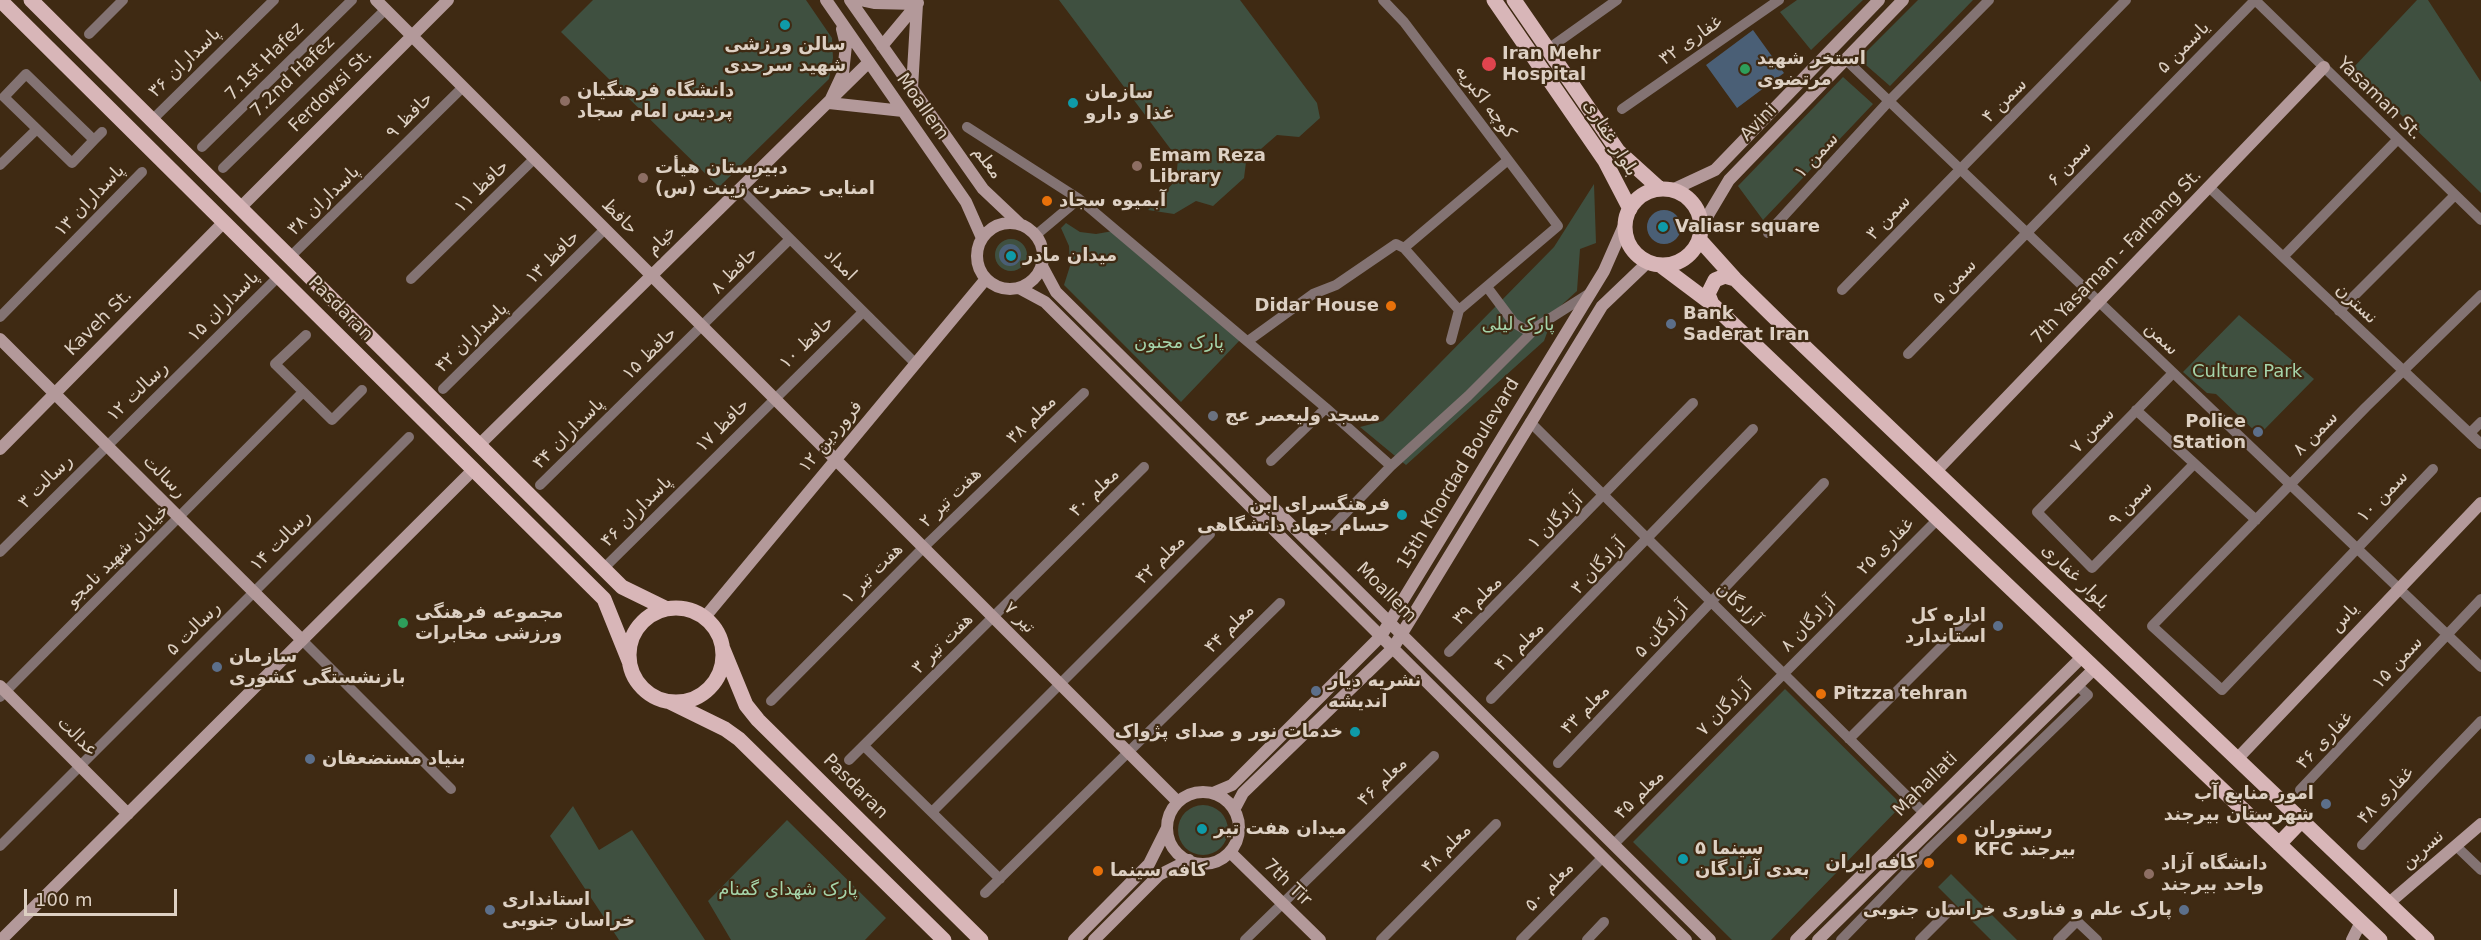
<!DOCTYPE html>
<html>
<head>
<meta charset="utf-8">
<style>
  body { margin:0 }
  #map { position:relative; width:2481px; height:940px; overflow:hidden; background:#3f2a13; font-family:"DejaVu Sans",sans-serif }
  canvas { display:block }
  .scale { position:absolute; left:24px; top:889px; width:153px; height:27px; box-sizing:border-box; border:3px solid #ddd0c3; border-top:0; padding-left:8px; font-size:18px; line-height:21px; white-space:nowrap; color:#ddd0c3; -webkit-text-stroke:4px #3f2a13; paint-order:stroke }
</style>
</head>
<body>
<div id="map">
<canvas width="2481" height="940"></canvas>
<div class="scale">100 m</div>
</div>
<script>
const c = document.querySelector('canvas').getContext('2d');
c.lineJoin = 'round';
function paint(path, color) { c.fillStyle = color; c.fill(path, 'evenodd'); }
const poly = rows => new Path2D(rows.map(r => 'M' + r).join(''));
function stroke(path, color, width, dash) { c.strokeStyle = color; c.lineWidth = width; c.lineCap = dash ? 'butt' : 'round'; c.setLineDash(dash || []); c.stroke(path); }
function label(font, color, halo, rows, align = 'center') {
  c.font = font + ' "DejaVu Sans",Cairo,sans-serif'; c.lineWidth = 4.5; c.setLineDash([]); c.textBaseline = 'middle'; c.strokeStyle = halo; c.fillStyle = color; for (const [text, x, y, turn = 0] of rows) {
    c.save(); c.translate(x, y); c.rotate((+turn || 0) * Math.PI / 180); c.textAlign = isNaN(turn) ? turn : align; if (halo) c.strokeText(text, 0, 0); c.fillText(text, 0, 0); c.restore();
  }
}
paint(poly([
  [593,0,806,0,832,38,833,58,829,79,719,187,561,32],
  [1059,0,1240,0,1317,103,1320,118,1299,137,1277,135,1246,162,1244,178,1213,206,1196,201,1174,214,1148,210,1176,180,1178,159],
  [1797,0,1863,0,1811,50,1780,12],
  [1918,0,1973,0,1890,86,1859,59],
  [2417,0,2428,0,2481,82,2481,193,2353,68],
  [1843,77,1873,104,1763,220,1738,186],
  [1594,184,1596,243,1580,249,1577,291,1555,311,1544,341,1406,465,1360,427,1383,421,1554,247],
  [1066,223,1080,232,1096,234,1113,231,1240,340,1181,402,1064,285,1070,266,1069,246,1061,228],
  '995 255a16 16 0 1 1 32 0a16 16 0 1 1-32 0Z',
  [2239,315,2314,379,2259,435,2216,394,2207,393,2183,372],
  [1785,689,1902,805,1771,940,1732,940,1633,842],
  '1178 830a25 25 0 1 1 50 0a25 25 0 1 1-50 0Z',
  [573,806,599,850,632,830,705,940,619,940,550,836],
  [787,820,886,918,865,940,731,940,708,901],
  [1951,874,2017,940,1991,940,1938,887]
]), '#3f5040');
paint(poly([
  [1753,30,1784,73,1737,108,1706,65],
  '1647 227a17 17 0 1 1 34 0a17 17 0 1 1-34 0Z',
  '999 255a11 11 0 1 1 22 0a11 11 0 1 1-22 0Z'
]), '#4a5f76');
stroke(poly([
  [1383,0,1404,22,1558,226,1459,310,1451,340],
  [2255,0,2481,220],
  [89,34,123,0],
  [1548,49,1617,0],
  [1845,59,2481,667],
  [1622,109,1779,0],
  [152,120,274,0],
  [967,127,1079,199],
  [94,140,26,74,4,97,72,163,94,140,102,132],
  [202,147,352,0],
  [0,165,37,129],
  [223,168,386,9],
  [2209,187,2481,444],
  [740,189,916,364],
  [1768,233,1889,101,1989,0],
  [1036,235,1079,199,1326,408,1391,466,1468,396,1538,326,1590,293],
  [1404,248,1508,160],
  [290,257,463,87],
  [2283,257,2397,140],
  [411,279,535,158],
  [1487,287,1514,323,1531,333],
  [1842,290,2126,0],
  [2339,311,2455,195],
  [0,317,142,172],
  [306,335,275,364,332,420,362,390],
  [1248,341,1313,294,1336,285,1396,244,1404,248,1459,310],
  [1908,354,2255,0],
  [2173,373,2037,512,2092,568,2194,464],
  [443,389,605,229],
  [2136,410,2256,520],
  [1530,422,1923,812],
  [2470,433,2481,422],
  [1271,461,1326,408],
  [2433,469,2222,690,2152,626,2366,407,2481,295],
  [540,485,790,239],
  [1333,526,1391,466],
  [0,552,279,276],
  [604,568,863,312],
  [302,640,451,789],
  [1449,652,1693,403],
  [0,697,303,392],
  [1491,699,1753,429],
  [771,701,924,547,1084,393],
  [1849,739,1970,618],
  [864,746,1000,879],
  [849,760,1144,467],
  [1558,763,1824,483],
  [2300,790,2481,599],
  [932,812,1210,534],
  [1614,844,1938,519],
  [2362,845,2481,721],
  [0,846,409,437],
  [2456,846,2481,870],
  [985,893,1280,603],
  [1245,940,1434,756],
  [1381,940,1496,824],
  [1521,940,1603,857],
  [1587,940,1604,922],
  [1841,940,1931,847,2088,695,2077,685],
  [1920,940,1951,909],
  [2058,940,2077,921,2097,940]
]), '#837373', 10);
stroke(poly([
  [376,0,1178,802],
  [826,0,966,202,982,238],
  [850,0,983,189,1020,224],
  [860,0,874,3,917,4,912,88],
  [842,29,846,45,843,73,829,103,903,111],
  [882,46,918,3],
  [1672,190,1715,170,1879,0],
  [240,208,448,0],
  '977 256a33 33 0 1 1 66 0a33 33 0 1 1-66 0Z',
  [1701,227,1729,180,1903,0],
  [1042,266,1056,292,1710,940],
  [1019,288,1045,302,1686,940],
  [0,339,302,640],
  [480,444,869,62],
  [0,449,224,222],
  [1936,471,2324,67],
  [705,617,985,280],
  [0,686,128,814],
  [2238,758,2481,503],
  '1167 828a36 36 0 1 1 72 0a36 36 0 1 1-72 0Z',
  [1213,793,1232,785,1381,636,1604,271,1626,221],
  [1234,810,1243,793,1393,648,1602,306,1648,262],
  [1230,852,1320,940],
  [2389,903,2481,824],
  [1,940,473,470],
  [1074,940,1149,864,1167,828],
  [1094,940,1159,875,1189,860],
  [1796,940,2083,656],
  [1818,940,2095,668],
  [2352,940,2361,922]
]), '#b3999a', 12);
stroke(poly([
  [0,0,604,599,629,661],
  [31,0,622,587,667,609],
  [1494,0,1605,161,1630,209],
  [1514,0,1618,151,1660,189],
  '1625 227a38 38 0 1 1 76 0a38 38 0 1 1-76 0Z',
  [1699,239,1735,279,1782,325,2427,940],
  [1660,265,1712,304,2380,940],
  [1712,304,1708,294,1715,280,1725,276,1735,279],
  '629 655a47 47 0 1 1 94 0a47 47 0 1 1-94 0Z',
  [723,649,746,705,758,720,981,940],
  [670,702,725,729,739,739,944,940],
  [2279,844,2302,820]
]), '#d8b6b8', 15);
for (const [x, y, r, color] of [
  [785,25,6,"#0f9aa8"],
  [1489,64,8,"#e0444e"],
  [1745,69,6,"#2e9e5b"],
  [565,101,6,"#8d6e63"],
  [1073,103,6,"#0f9aa8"],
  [1137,166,6,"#8d6e63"],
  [643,178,6,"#8d6e63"],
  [1047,201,6,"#e8710a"],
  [1663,227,6,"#0f9aa8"],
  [1011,256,6,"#0f9aa8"],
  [1391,306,6,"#e8710a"],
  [1671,324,6,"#5c6f8a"],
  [1213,416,6,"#6b7280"],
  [2258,432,6,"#5c6f8a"],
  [1402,515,6,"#0f9aa8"],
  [403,623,6,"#2e9e5b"],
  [1998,626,6,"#5c6f8a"],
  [217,667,6,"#5c6f8a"],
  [1316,691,6,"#5c6f8a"],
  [1821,694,6,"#e8710a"],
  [1355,732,6,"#0f9aa8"],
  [310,759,6,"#5c6f8a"],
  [2326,804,6,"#5c6f8a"],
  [1202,829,6,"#0f9aa8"],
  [1962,839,6,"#e8710a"],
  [1683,859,6,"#0f9aa8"],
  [1929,863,6,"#e8710a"],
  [1098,871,6,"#e8710a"],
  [2149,874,6,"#8d6e63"],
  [490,910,6,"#5c6f8a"],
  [2184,910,6,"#5c6f8a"]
]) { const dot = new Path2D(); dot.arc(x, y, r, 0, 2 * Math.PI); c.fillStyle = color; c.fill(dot); stroke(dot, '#3f2a13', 2); }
label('18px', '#ddd0c3', '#3f2a13', [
  ["غفاری ۳۲",1691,41,-35],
  ["یاسمن ۵",2184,48,-45],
  ["7.1st Hafez",265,62,-45],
  ["پاسداران ۳۶",185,63,-44],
  ["7.2nd Hafez",293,77,-44],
  ["Ferdowsi St.",331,91,-45],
  ["Yasaman St.",2379,99,44],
  ["سمن ۴",2005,101,-45],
  ["کوچه اکبریه",1485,102,53],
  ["Moallem",922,107,55],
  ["حافظ ۹",410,116,-45],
  ["Avini",1759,123,-46],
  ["بلوار غفاری",1610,138,58],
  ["سمن ۱",1817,156,-47],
  ["معلم",987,163,53],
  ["سمن ۶",2070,164,-46],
  ["حافظ ۱۱",482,187,-44],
  ["پاسداران ۱۳",90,201,-46],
  ["پاسداران ۳۸",324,201,-44],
  ["حافظ",619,217,45],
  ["سمن ۳",1889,218,-46],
  ["خیام",662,241,-45],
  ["7th Yasaman - Farhang St.",2117,257,-46],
  ["حافظ ۱۳",553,258,-45],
  ["امداد",840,265,45],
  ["حافظ ۸",735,271,-45],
  ["سمن ۵",1955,282,-46],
  ["نسترن",2356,304,43],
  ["پاسداران ۱۵",224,307,-45],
  ["Pasdaran",340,309,45],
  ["Kaveh St.",99,323,-45],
  ["پاسداران ۴۲",472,338,-44],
  ["سمن",2161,339,44],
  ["حافظ ۱۰",807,343,-44],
  ["حافظ ۱۵",650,354,-44],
  ["رسالت ۱۲",138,392,-44],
  ["معلم ۳۸",1032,420,-44],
  ["حافظ ۱۷",723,426,-45],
  ["سمن ۷",2093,431,-46],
  ["پاسداران ۴۴",569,434,-45],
  ["سمن ۸",2316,434,-45],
  ["۱۲ فروردین",831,437,-50],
  ["15th Khordad Boulevard",1459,474,-59],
  ["رسالت",164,477,45],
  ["رسالت ۳",46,482,-45],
  ["معلم ۴۰",1095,493,-44],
  ["سمن ۱۰",2383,497,-46],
  ["هفت تیر ۲",951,498,-44],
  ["سمن ۹",2131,504,-46],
  ["پاسداران ۴۶",637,512,-45],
  ["آزادگان ۱",1556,522,-45],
  ["رسالت ۱۴",281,541,-45],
  ["غفاری ۲۵",1886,547,-45],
  ["خیابان شهید نامجو",118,556,-45],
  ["معلم ۴۲",1161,560,-45],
  ["آزادگان ۳",1599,567,-46],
  ["هفت تیر ۱",873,574,-45],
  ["بلوار غفاری",2075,577,44],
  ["Moallem",1386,593,45],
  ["معلم ۳۹",1478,601,-45],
  ["آزادگان",1738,605,45],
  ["۷ تیر",1019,618,45],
  ["یاس",2345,618,-47],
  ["آزادگان ۸",1809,625,-45],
  ["رسالت ۵",194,629,-45],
  ["معلم ۴۴",1230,629,-45],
  ["آزادگان ۵",1662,630,-47],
  ["هفت تیر ۳",943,644,-45],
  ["معلم ۴۱",1520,647,-45],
  ["سمن ۱۵",2398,663,-47],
  ["آزادگان ۷",1725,709,-45],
  ["معلم ۴۳",1586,710,-46],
  ["عدالت",77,737,45],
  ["غفاری ۴۶",2325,741,-46],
  ["معلم ۴۶",1383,782,-44],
  ["Mahallati",1926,785,-45],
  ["Pasdaran",855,787,45],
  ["معلم ۴۵",1640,795,-45],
  ["غفاری ۴۸",2386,796,-46],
  ["معلم ۴۸",1447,849,-45],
  ["نسرین",2423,850,-41],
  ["7th Tir",1287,883,44],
  ["معلم ۵۰",1550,887,-46]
]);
label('bold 18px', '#ddd0c3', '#3f2a13', [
  ["سالن ورزشی",785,45,"center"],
  ["شهید سرحدی",785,66,"center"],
  ["Iran Mehr",1502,54],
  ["Hospital",1502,75],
  ["استخر شهید",1757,59],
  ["مرتضوی",1757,80],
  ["دانشگاه فرهنگیان",577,91],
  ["پردیس امام سجاد",577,112],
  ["سازمان",1085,93],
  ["غذا و دارو",1085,114],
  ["Emam Reza",1149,156],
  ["Library",1149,177],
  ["دبیرستان هیأت",655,168],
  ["امنایی حضرت زینت (س)",655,189],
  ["آبمیوه سجاد",1059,201],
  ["Valiasr square",1675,227],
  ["میدان مادر",1023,256],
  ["Didar House",1379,306,"right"],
  ["Bank",1683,314],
  ["Saderat Iran",1683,335],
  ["مسجد ولیعصر عج",1225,416],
  ["Police",2246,422,"right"],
  ["Station",2246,443,"right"],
  ["فرهنگسرای ابن",1390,505,"right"],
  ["حسام جهاد دانشگاهی",1390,526,"right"],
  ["مجموعه فرهنگی",415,613],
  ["ورزشی مخابرات",415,634],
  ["اداره کل",1986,616,"right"],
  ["استاندارد",1986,637,"right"],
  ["سازمان",229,657],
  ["بازنشستگی کشوری",229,678],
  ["نشریه دیار",1328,681],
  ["اندیشه",1328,702],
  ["Pitzza tehran",1833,694],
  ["خدمات نور و صدای پژواک",1343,732,"right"],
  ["بنیاد مستضعفان",322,759],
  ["امور منابع آب",2314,794,"right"],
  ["شهرستان بیرجند",2314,815,"right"],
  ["میدان هفت تیر",1214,829],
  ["رستوران",1974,829],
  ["KFC بیرجند",1974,850],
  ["سینما ۵",1695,849],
  ["بعدی آزادگان",1695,870],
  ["کافه ایران",1917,863,"right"],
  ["دانشگاه آزاد",2161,864],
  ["واحد بیرجند",2161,885],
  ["کافه سینما",1110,871],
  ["استانداری",502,900],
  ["خراسان جنوبی",502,921],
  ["پارک علم و فناوری خراسان جنوبی",2172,910,"right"]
], 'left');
label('18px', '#a5d4aa', '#3f2a13', [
  ["پارک لیلی",1518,325],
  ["پارک مجنون",1179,343],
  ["Culture Park",2247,372],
  ["پارک شهدای گمنام",788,890]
]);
</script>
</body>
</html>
